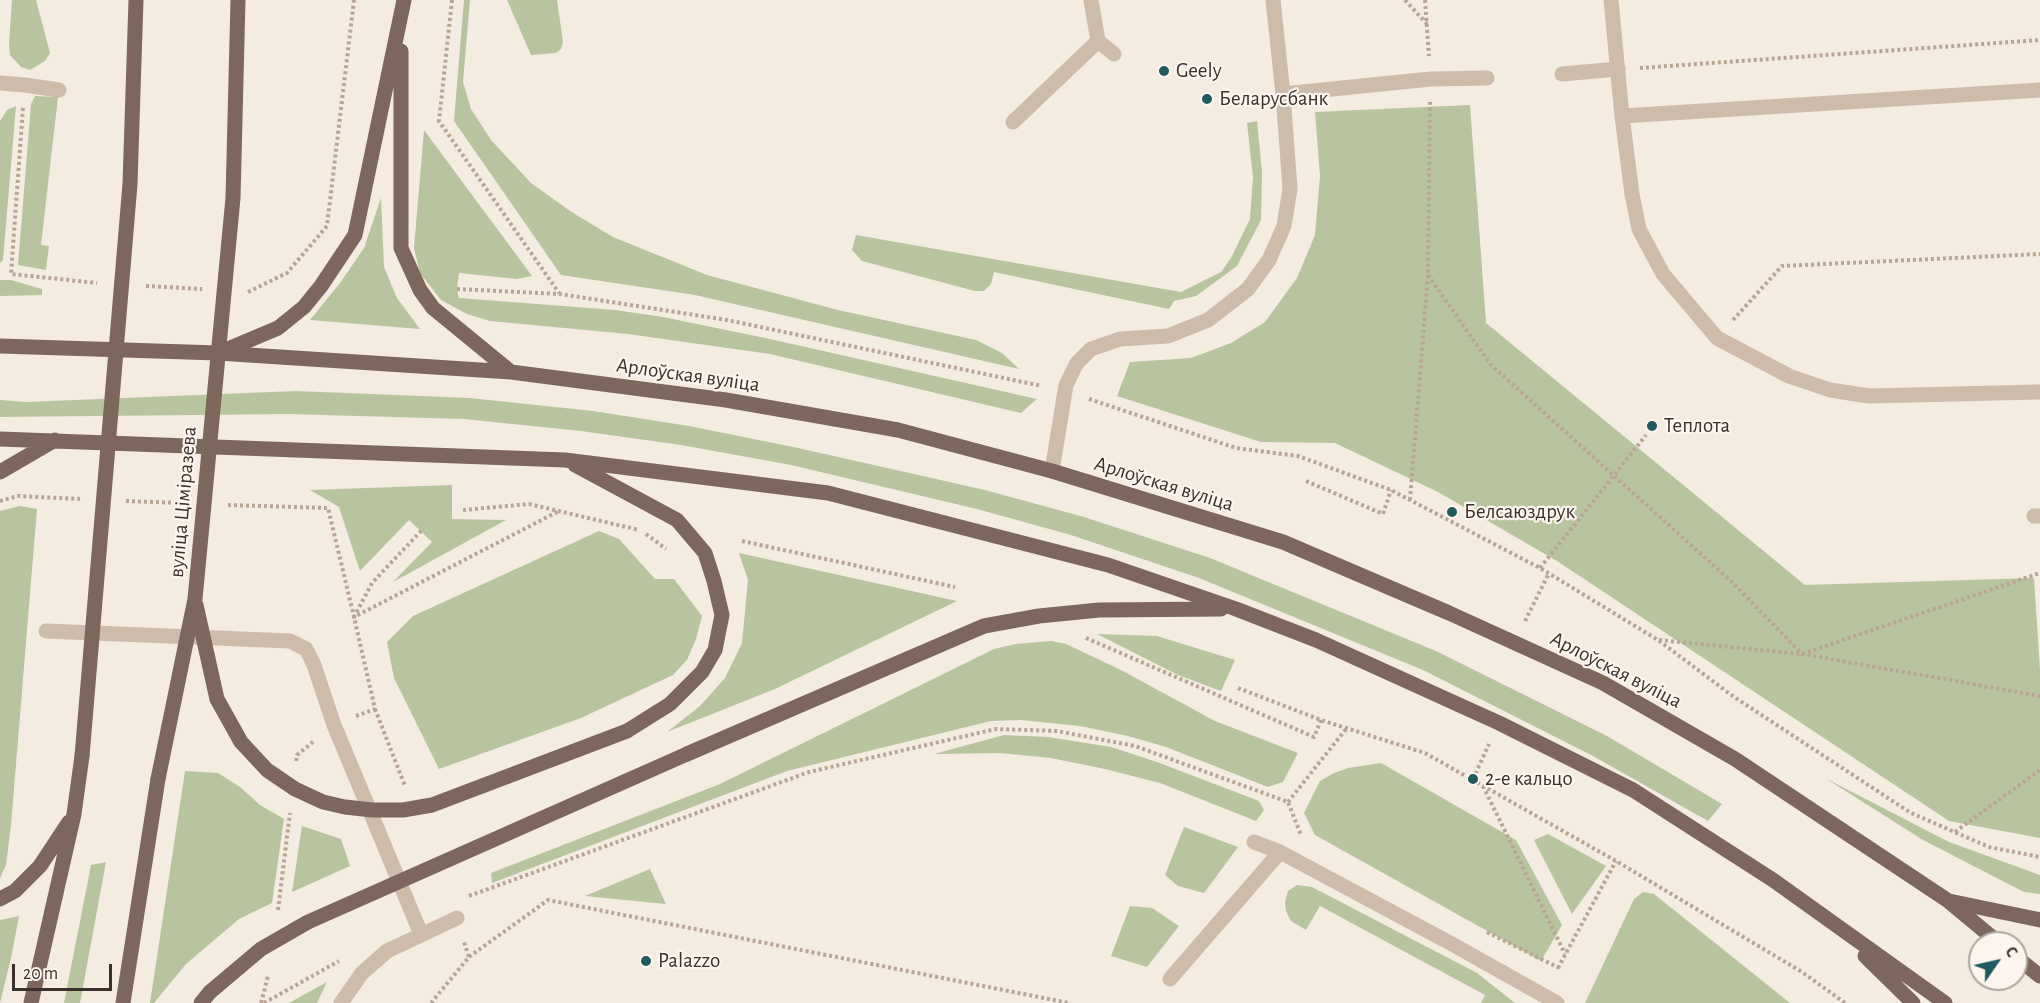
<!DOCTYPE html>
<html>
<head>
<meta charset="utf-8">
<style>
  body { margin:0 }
  #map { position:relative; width:2040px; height:1003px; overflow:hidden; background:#f4ebe1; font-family:"Alegreya Sans",sans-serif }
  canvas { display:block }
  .north { position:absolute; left:1968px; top:931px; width:60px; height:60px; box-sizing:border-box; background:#fbf5ee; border:2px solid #aea6a0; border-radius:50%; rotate:56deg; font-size:16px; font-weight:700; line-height:24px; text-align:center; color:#3b302b }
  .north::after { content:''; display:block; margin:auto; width:21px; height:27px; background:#1f5a5e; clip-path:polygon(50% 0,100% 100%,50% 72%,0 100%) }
  .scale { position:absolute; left:12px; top:964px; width:100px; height:27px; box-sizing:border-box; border:3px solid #3b302b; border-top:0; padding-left:8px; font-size:18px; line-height:21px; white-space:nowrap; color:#3b302b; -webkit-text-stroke:4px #fbf5ee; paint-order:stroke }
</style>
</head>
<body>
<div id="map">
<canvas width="2040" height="1003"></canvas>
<div class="north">С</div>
<div class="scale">20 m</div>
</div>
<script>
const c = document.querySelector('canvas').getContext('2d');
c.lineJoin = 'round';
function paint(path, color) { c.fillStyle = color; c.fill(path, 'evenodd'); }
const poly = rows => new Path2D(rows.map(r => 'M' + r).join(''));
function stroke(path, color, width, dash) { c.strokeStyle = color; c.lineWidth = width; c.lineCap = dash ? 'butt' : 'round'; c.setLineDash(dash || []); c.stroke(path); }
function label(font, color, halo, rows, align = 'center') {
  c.font = font + ' "Alegreya Sans",sans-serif'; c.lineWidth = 4.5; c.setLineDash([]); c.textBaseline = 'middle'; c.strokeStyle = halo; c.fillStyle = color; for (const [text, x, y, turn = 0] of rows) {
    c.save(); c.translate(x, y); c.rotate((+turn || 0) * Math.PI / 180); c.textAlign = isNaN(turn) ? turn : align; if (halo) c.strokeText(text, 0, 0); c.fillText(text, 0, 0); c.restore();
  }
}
paint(poly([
  [12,0,36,0,50,53,45,61,30,70,21,67,10,55,9,44],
  [464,0,470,0,463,82,471,109,491,140,531,183,570,211,613,237,707,275,838,310,976,340,1002,353,1019,369,695,295,561,275,454,121],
  [507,0,557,0,563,42,561,49,556,53,531,55],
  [35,96,58,97,41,245,49,246,46,270,18,265,31,104],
  [1470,105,1486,323,1805,585,2034,578,2040,670,2040,838,1949,821,1557,561,1438,492,1335,443,1261,442,1117,396,1130,362,1191,358,1231,343,1265,322,1297,278,1315,235,1320,176,1315,112],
  [16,106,3,260,0,263,0,121,7,110],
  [1257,121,1262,172,1261,220,1237,266,1196,296,1174,301,1169,309,994,272,991,284,984,291,975,291,862,261,852,250,856,235,1181,292,1221,272,1231,258,1250,219,1253,177,1247,123],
  [424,130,532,276,517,279,459,273,457,289,459,298,615,310,663,317,770,339,1037,399,1021,413,770,354,628,334,490,321,467,314,441,300,420,273,414,248],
  [381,198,384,267,397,298,420,329,310,320,340,283,364,248],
  [0,280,11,280,42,289,42,295,0,296],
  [296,391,470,398,593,411,689,426,798,448,985,490,1084,517,1210,558,1436,651,1607,736,1722,804,1708,821,1593,756,1423,670,1199,578,1071,535,977,509,791,465,681,445,581,431,464,419,289,414,0,417,0,400,26,402],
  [452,485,452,519,506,520,393,582,432,542,409,520,360,571,339,507,310,490],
  [20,506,37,509,11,825,6,865,0,878,0,511],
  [599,531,619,539,655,579,674,579,702,616,696,639,687,660,673,675,581,718,439,769,394,678,387,642,413,616],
  [739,553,957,601,775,689,667,732,700,706,725,678,742,643,748,580],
  [1097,634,1157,636,1235,660,1221,691,1178,675],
  [1051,641,1066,644,1121,670,1215,721,1298,753,1283,782,1268,787,1166,747,1128,736,1080,726,1021,720,991,721,787,771,492,883,491,873,720,784,994,649,1016,644],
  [1004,735,1048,737,1111,747,1157,762,1259,801,1264,810,1256,821,1160,783,1105,769,1051,758,1000,753,934,754],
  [1381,763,1516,840,1562,925,1541,961,1315,835,1304,813,1320,781,1334,773,1348,768],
  [185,771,218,773,240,787,260,805,284,819,272,903,239,919,186,964,154,1003,150,1003],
  [1825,778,1949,842,2040,875,2040,894,2024,892,1923,840],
  [302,826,341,839,350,866,292,892],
  [1184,827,1238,847,1204,893,1178,886,1165,875],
  [1548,834,1606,866,1572,914,1534,840],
  [106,862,80,1003,64,1003,91,865],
  [650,869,666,904,585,896],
  [1297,885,1312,887,1477,973,1515,1003,1481,1003,1485,995,1320,906,1306,930,1291,921,1286,911,1285,902,1288,891],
  [1643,892,1654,894,1790,1003,1585,1003,1634,899],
  [1130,906,1152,908,1179,926,1147,967,1111,956],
  [19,916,11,958,0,1003,0,920],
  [327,982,317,1003,289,1003]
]), '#b8c4a0');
stroke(poly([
  [452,0,439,121,559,293],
  [1405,0,1427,24],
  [1425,0,1429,56],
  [1640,68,2040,40],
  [23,108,11,274,97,283],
  [1428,275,1490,364,1732,582,1802,654,2040,696],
  [146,286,202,289],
  [457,289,560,294,727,320,1042,386],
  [248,292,287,273,327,226,354,0],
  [1733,320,1782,266,2040,254],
  [1089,399,1236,448,1298,456,1391,490,1540,568,1658,640,1734,697,1911,813,1989,847,2040,857],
  [1306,481,1383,514,1391,490],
  [1410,500,1428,275,1430,102],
  [0,501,18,496,80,499],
  [126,501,182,503],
  [228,505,328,508,354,617,559,511],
  [463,510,529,504,639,530],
  [646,534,666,549],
  [742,541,955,587],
  [1540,568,1646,435],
  [1525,621,1549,573],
  [1086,638,1314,737,1321,720],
  [1659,640,1802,654,2040,573],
  [1238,688,1321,720,1425,753,1616,861,1802,972,1845,1003],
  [375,709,405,786],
  [356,716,375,709,354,617,372,583,421,531],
  [296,761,297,755,314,741],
  [1473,779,1489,744],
  [1483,786,1565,954],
  [1288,802,1346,729],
  [1955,832,2040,770],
  [469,896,809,772,996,729,1057,731,1135,746,1288,802,1301,835],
  [278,910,290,813],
  [1487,932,1559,968],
  [469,957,548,900,1069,1003],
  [1558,968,1616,861],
  [261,1003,268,976],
  [264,1003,339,961],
  [431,1003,469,957,464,942]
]), '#b9a596', 4, [3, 3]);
stroke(poly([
  [1273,0,1283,94],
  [1611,0,1622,116,1632,194,1639,229,1663,274,1717,338,1789,376,1830,390,1869,396,2039,392],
  [1098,41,1114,54],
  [1562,74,1618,69],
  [0,83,25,85,59,90],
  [1622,116,2040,90],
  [1013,122,1098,41,1091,0],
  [1052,471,1066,385,1077,363,1091,349,1120,339,1168,336,1208,320,1248,289,1269,260,1284,226,1290,189,1283,94,1431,79,1487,78],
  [2034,516,2040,516],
  [46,631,290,641,306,649,314,665,334,725,421,934],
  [1254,842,1280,852,1452,944,1557,1003],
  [1170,979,1280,852],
  [341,1003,362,973,387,951,457,918]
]), '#cdbbac', 15);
stroke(poly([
  [401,51,401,248,420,290,433,308,511,372],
  [0,346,218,353,511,372,726,400,898,430,1052,471,1283,542,1449,613,1603,683,1735,759,1947,900,1999,943],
  [221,352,278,328,304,307,321,286,355,235,404,0],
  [0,439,565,460,828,493,1108,565,1236,609,1316,640,1499,723,1633,790,1773,880,1945,1003],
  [575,465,677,520,705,553,714,581,722,615,715,650,702,672,670,704,627,731],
  [0,472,55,440],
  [687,754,984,626,1039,616,1099,610,1221,609],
  [0,899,15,891,40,866,69,822],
  [1949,901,2040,920],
  [1865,956,1913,1003],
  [2016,957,2040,976],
  [31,1003,74,814,82,756],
  [123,1003,158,779],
  [201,1003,210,992]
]), '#7d675c', 15);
stroke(poly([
  [196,605,217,699,241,742,267,770,295,789,323,802,345,807,372,810,403,810,432,805,627,731],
  [82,756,130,184,136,0],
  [158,779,195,599,233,198,238,0],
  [210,992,261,949,308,922,687,754]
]), '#7d675c', 15);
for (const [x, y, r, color] of [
  [1164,71,6,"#1f5a5e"],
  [1207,99,6,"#1f5a5e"],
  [1652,426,6,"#1f5a5e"],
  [1452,512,6,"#1f5a5e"],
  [1473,779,6,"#1f5a5e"],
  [646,961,6,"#1f5a5e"]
]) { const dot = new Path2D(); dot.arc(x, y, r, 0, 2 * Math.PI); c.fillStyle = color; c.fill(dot); stroke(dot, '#fbf5ee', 2); }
label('21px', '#3b302b', '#fbf5ee', [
  ["Geely",1176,71],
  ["Беларусбанк",1219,99],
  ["Теплота",1664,426],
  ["Белсаюздрук",1464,512],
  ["2-е кальцо",1485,779],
  ["Palazzo",658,961]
], 'left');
label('21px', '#3b302b', '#fbf5ee', [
  ["Арлоўская вуліца",688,375,8],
  ["Арлоўская вуліца",1164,484,17],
  ["вуліца Ціміразева",183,502,-85],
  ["Арлоўская вуліца",1616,670,27]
]);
</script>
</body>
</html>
